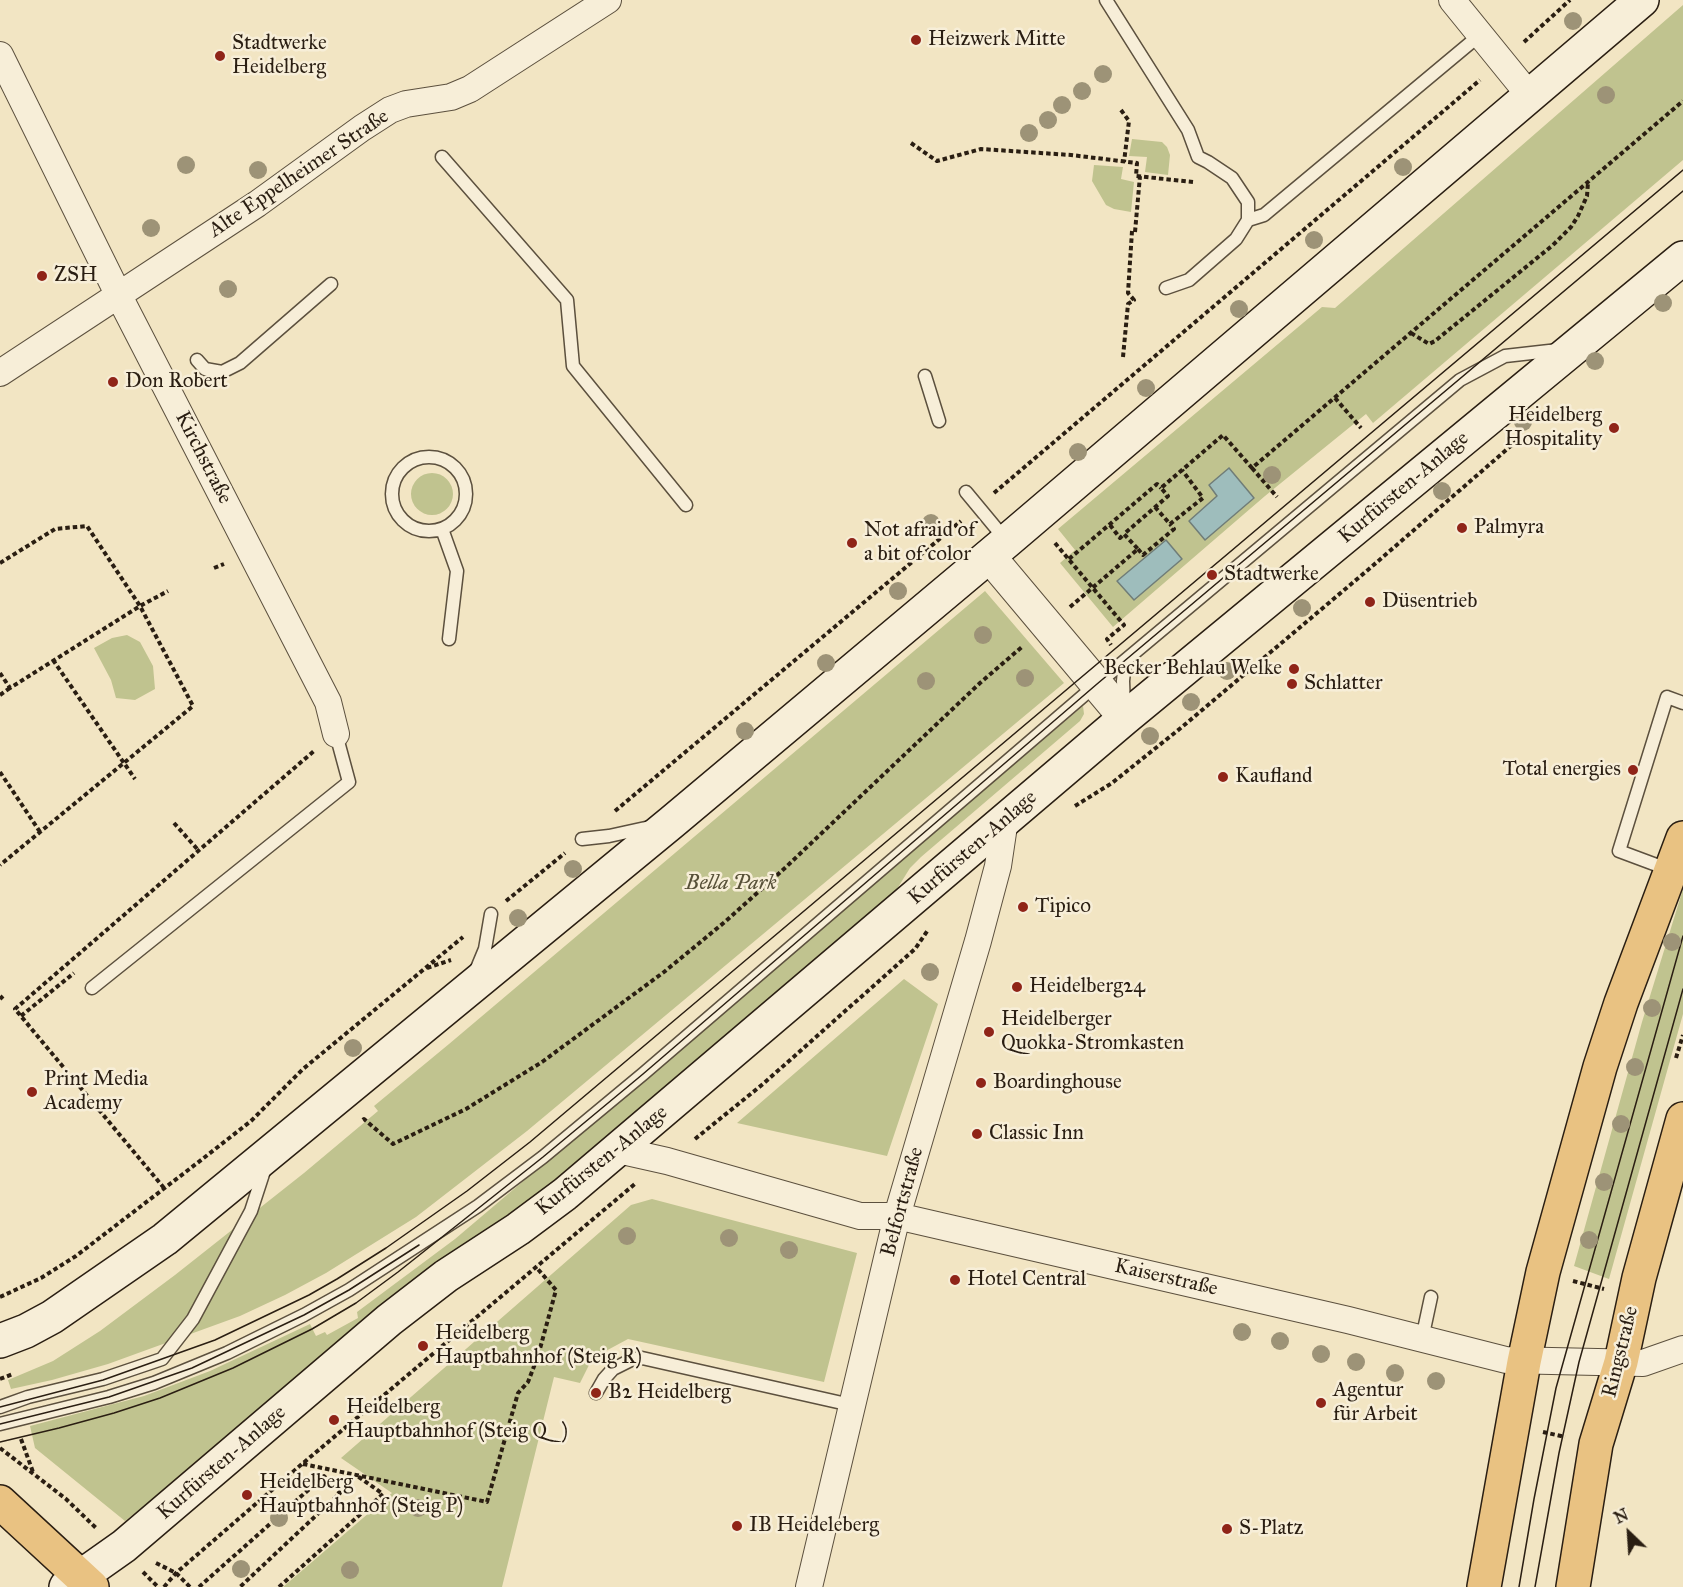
<!DOCTYPE html>
<html>
<head>
<meta charset="utf-8">
<style>
  body { margin:0 }
  #map { position:relative; width:1683px; height:1587px; overflow:hidden; background:#f2e5c3; font-family:"IM FELL Great Primer",serif }
  canvas { display:block }
  .north { position:absolute; left:1599px; top:1503px; width:60px; height:60px; -webkit-text-stroke:4px #f7eed8; paint-order:stroke; rotate:335deg; font-size:16px; font-weight:700; line-height:24px; text-align:center; color:#2a1e12 }
  .north::after { content:''; display:block; margin:auto; width:21px; height:27px; background:#2a1e12; clip-path:polygon(50% 0,100% 100%,50% 72%,0 100%) }
</style>
</head>
<body>
<div id="map">
<canvas width="1683" height="1587"></canvas>
<div class="north">N</div>
</div>
<script>
const c = document.querySelector('canvas').getContext('2d');
c.lineJoin = 'round';
function paint(path, color) { c.fillStyle = color; c.fill(path, 'evenodd'); }
const poly = rows => new Path2D(rows.map(r => 'M' + r).join(''));
function stroke(path, color, width, dash) { c.strokeStyle = color; c.lineWidth = width; c.lineCap = dash ? 'butt' : 'round'; c.setLineDash(dash || []); c.stroke(path); }
function label(font, color, halo, rows, align = 'center') {
  c.font = font + ' "IM FELL Great Primer",serif'; c.lineWidth = 5; c.setLineDash([]); c.textBaseline = 'middle'; c.strokeStyle = halo; c.fillStyle = color; for (const [text, x, y, turn = 0] of rows) {
    c.save(); c.translate(x, y); c.rotate((+turn || 0) * Math.PI / 180); c.textAlign = isNaN(turn) ? turn : align; if (halo) c.strokeText(text, 0, 0); c.fillText(text, 0, 0); c.restore();
  }
}
paint(poly([
  [1683,5,1683,160,1373,423,1366,414,1265,496,1113,627,1060,563,1075,550,1058,529,1322,307,1335,308],
  [1132,139,1162,142,1167,147,1170,155,1168,175,1145,172,1147,157,1129,156],
  [1094,165,1123,167,1121,179,1134,182,1131,212,1114,209,1106,205,1092,181],
  '411 494a21 21 0 1 1 42 0a21 21 0 1 1-42 0Z',
  [985,591,1064,683,527,1131,416,1217,326,1273,285,1295,240,1316,108,1364,52,1380,11,1389,8,1380,53,1361,100,1331,175,1275,304,1173,378,1111,374,1106,449,1044],
  [127,635,140,642,153,666,155,689,135,700,116,698,111,680,94,648,112,638],
  [1083,706,1084,714,1080,721,921,857,910,868,892,897,587,1155,536,1195,405,1287,170,1485,125,1521,35,1448,30,1426,144,1396,210,1371,310,1324,316,1336,325,1332,327,1335,358,1318,357,1312,455,1239],
  [1683,889,1683,1014,1609,1279,1574,1266,1642,1022],
  [904,979,938,1004,887,1156,737,1123],
  [652,1199,857,1253,824,1382,628,1339,602,1353,589,1365,580,1383,554,1377,502,1587,283,1587,392,1493,341,1458,631,1205]
]), '#c0c38f');
const water = poly([
  [1229,468,1254,498,1205,540,1189,521,1217,496,1209,485,1229,468],
  [1166,540,1182,559,1134,600,1117,581,1166,540]
]);
paint(water, '#9ebdbc');
stroke(water, '#707d78', 1.5);
const service = poly([
  [1106,0,1188,130,1198,157,1208,162,1232,178,1248,202,1248,220,1236,239,1189,280,1166,288],
  [442,157,567,300,573,366,686,505],
  [1248,220,1264,215,1481,34],
  [197,360,205,369,222,372,240,363,331,284],
  [925,376,939,421],
  '392 494a37 37 0 1 1 74 0a37 37 0 1 1-74 0Z',
  [966,492,1005,539],
  [442,529,457,571,449,639],
  [1124,708,1123,681,1125,661],
  [582,839,609,836,650,827],
  [1670,870,1619,851,1667,697,1683,703],
  [475,973,485,949,491,914],
  [92,988,349,782,336,734],
  [1422,1339,1431,1297],
  [596,1393,604,1379,613,1369,633,1359,642,1358,851,1405],
  [0,1407,28,1397,103,1379,162,1359,193,1319,251,1211,265,1168],
  [0,1424,109,1397,154,1383,227,1353,304,1315,349,1290,478,1206,543,1157,643,1074,1097,684,1460,380,1505,356,1558,350]
]);
const minor = poly([
  [1452,0,1530,96],
  [0,55,119,296,328,702,336,734],
  [0,373,257,204,362,128,390,110,406,104,451,97,470,89,608,0],
  [618,1150,667,1161,860,1216,897,1216,1348,1320,1506,1360,1643,1363,1683,1349],
  [809,1587,897,1216,978,941,998,866,1005,819]
]);
const tertiary = poly([
  [989,556,1125,718]
]);
const secondary = poly([
  [0,1341,26,1331,52,1317,165,1239,672,822,1007,541,1642,0],
  [66,1587,124,1546,389,1320,446,1276,518,1229,565,1194,1125,718,1683,258]
]);
const primary = poly([
  [0,1502,92,1587],
  [1484,1587,1524,1362,1543,1272,1600,1067,1621,1003,1683,838],
  [1573,1587,1596,1444,1621,1362,1639,1278,1683,1119]
]);
stroke(service, '#5c503e', 15);
stroke(minor, '#5c503e', 28);
stroke(tertiary, '#5c503e', 34);
stroke(secondary, '#2a1e12', 36);
stroke(primary, '#2a1e12', 36);
stroke(poly([
  [1524,42,1570,0],
  [1121,110,1129,121,1124,162],
  [911,143,937,161,981,149,1071,155,1137,163,1136,176,1193,182],
  [1135,232,1140,176],
  [1411,333,1429,344,1435,341,1553,245,1571,227,1578,216,1587,196,1588,182],
  [1123,357,1128,304,1134,300,1128,293,1132,231],
  [1335,398,1361,428],
  [1252,468,1277,497],
  [994,493,1480,80],
  [1155,507,1170,524,1203,498,1182,470],
  [1110,525,1120,538,1124,534],
  [1055,543,1124,625,1107,639,1111,645],
  [1138,549,1143,555,1174,529,1170,524],
  [1069,559,1157,484,1161,488],
  [0,563,55,529,87,526,140,606,193,706,0,865],
  [214,568,224,564],
  [1070,607,1138,549,1124,534,1168,496,1161,488,1223,435,1252,468,1683,101],
  [53,660,135,779],
  [0,673,10,688,140,606,168,591],
  [0,695,10,688],
  [0,772,40,832],
  [1075,806,1112,783,1182,727,1369,569,1520,438],
  [615,811,961,521],
  [174,823,199,851],
  [506,901,565,853],
  [427,968,451,960],
  [0,999,3,996],
  [21,1016,74,973],
  [1676,1058,1683,1035],
  [363,1120,364,1119,393,1144,466,1109,542,1062,664,972,726,921,786,867,980,683,1023,646],
  [695,1139,763,1084,915,949,928,930],
  [164,1188,15,1009,314,751],
  [1573,1281,1604,1289],
  [0,1297,41,1278,76,1256,196,1164,251,1121,303,1069,463,937],
  [0,1379,13,1374],
  [1543,1432,1565,1437],
  [21,1439,33,1472],
  [0,1448,66,1499,96,1528],
  [303,1464,487,1502,518,1393,528,1382,538,1356,556,1290,536,1267],
  [156,1563,176,1573,190,1587],
  [143,1572,158,1587],
  [164,1587,176,1573,302,1464,636,1183],
  [199,1587,324,1476,340,1493,240,1587],
  [279,1587,383,1494,356,1475]
]), '#2a1e12', 4, [4.5, 3]);
stroke(service, '#f7eed8', 12);
stroke(minor, '#f7eed8', 26);
stroke(tertiary, '#f7eed8', 32);
stroke(secondary, '#f7eed8', 33);
stroke(primary, '#e9c282', 33);
stroke(poly([
  [0,1407,103,1380,215,1340,309,1295,337,1279,386,1248,467,1191,530,1142,1683,170],
  [0,1424,109,1397,192,1368,304,1315,349,1290,419,1245],
  [0,1442,59,1428,114,1413,160,1398,233,1368,312,1329,356,1303,398,1272,543,1157,643,1074,1097,684,1683,191],
  [1519,1587,1534,1499,1556,1388,1683,936],
  [1535,1587,1559,1453,1579,1362,1683,989]
]), '#2a1e12', 1.5);
c.fillStyle = '#9d9377';
for (const [x, y] of [
  [1573,21],
  [1103,74],
  [1082,91],
  [1606,95],
  [1062,105],
  [1048,120],
  [1029,133],
  [186,165],
  [1403,167],
  [258,170],
  [151,228],
  [1314,240],
  [228,289],
  [1663,303],
  [1239,309],
  [1595,361],
  [1146,388],
  [1523,422],
  [1078,452],
  [1272,475],
  [1442,491],
  [931,523],
  [898,591],
  [1302,608],
  [983,635],
  [826,663],
  [1227,671],
  [1025,678],
  [926,681],
  [1191,702],
  [745,731],
  [1150,736],
  [573,869],
  [518,918],
  [1672,942],
  [930,972],
  [1652,1008],
  [353,1048],
  [1635,1067],
  [1621,1124],
  [1604,1182],
  [627,1236],
  [729,1238],
  [1589,1240],
  [789,1250],
  [1242,1332],
  [1280,1341],
  [1321,1354],
  [1356,1362],
  [1395,1373],
  [1436,1381],
  [418,1508],
  [279,1518],
  [241,1569],
  [350,1570]
]) { c.beginPath(); c.arc(x, y, 9, 0, 2 * Math.PI); c.fill(); }
for (const [x, y, r, color] of [
  [916,40,6,"#8f2418"],
  [220,56,6,"#8f2418"],
  [42,276,6,"#8f2418"],
  [113,382,6,"#8f2418"],
  [1614,428,6,"#8f2418"],
  [1462,528,6,"#8f2418"],
  [852,543,6,"#8f2418"],
  [1212,575,6,"#8f2418"],
  [1370,602,6,"#8f2418"],
  [1294,669,6,"#8f2418"],
  [1292,684,6,"#8f2418"],
  [1633,770,6,"#8f2418"],
  [1223,777,6,"#8f2418"],
  [1023,907,6,"#8f2418"],
  [1017,987,6,"#8f2418"],
  [989,1032,6,"#8f2418"],
  [981,1083,6,"#8f2418"],
  [32,1092,6,"#8f2418"],
  [977,1134,6,"#8f2418"],
  [955,1280,6,"#8f2418"],
  [423,1346,6,"#8f2418"],
  [596,1393,6,"#8f2418"],
  [1321,1403,6,"#8f2418"],
  [334,1420,6,"#8f2418"],
  [247,1495,6,"#8f2418"],
  [737,1526,6,"#8f2418"],
  [1227,1529,6,"#8f2418"]
]) { const dot = new Path2D(); dot.arc(x, y, r, 0, 2 * Math.PI); c.fillStyle = color; c.fill(dot); stroke(dot, '#f7eed8', 2); }
label('21px', '#2a1e12', '#f7eed8', [
  ["Heizwerk Mitte",928,40],
  ["Stadtwerke",232,44],
  ["Heidelberg",232,68],
  ["ZSH",54,276],
  ["Don Robert",125,382],
  ["Heidelberg",1602,416,"right"],
  ["Hospitality",1602,440,"right"],
  ["Palmyra",1474,528],
  ["Not afraid of",864,531],
  ["a bit of color",864,555],
  ["Stadtwerke",1224,575],
  ["Düsentrieb",1382,602],
  ["Becker Behlau Welke",1282,669,"right"],
  ["Schlatter",1304,684],
  ["Total energies",1621,770,"right"],
  ["Kaufland",1235,777],
  ["Tipico",1035,907],
  ["Heidelberg24",1029,987],
  ["Heidelberger",1001,1020],
  ["Quokka-Stromkasten",1001,1044],
  ["Print Media",44,1080],
  ["Academy",44,1104],
  ["Boardinghouse",993,1083],
  ["Classic Inn",989,1134],
  ["Hotel Central",967,1280],
  ["Heidelberg",435,1334],
  ["Hauptbahnhof (Steig R)",435,1358],
  ["Agentur",1333,1391],
  ["für Arbeit",1333,1415],
  ["B2 Heidelberg",608,1393],
  ["Heidelberg",346,1408],
  ["Hauptbahnhof (Steig Q)",346,1432],
  ["Heidelberg",259,1483],
  ["Hauptbahnhof (Steig P)",259,1507],
  ["IB Heideleberg",749,1526],
  ["S-Platz",1239,1529]
], 'left');
label('21px', '#2a1e12', '#f7eed8', [
  ["Alte Eppelheimer Straße",299,174,-34],
  ["Kirchstraße",203,458,63],
  ["Kurfürsten-Anlage",1404,488,-40],
  ["Kurfürsten-Anlage",973,848,-41],
  ["Kurfürsten-Anlage",602,1161,-39],
  ["Belfortstraße",903,1202,-75],
  ["Kaiserstraße",1166,1278,13],
  ["Ringstraße",1621,1352,-76],
  ["Kurfürsten-Anlage",222,1463,-41]
]);
label('italic 21px', '#575038', '#f7eed8', [
  ["Bella Park",731,884]
]);
</script>
</body>
</html>
